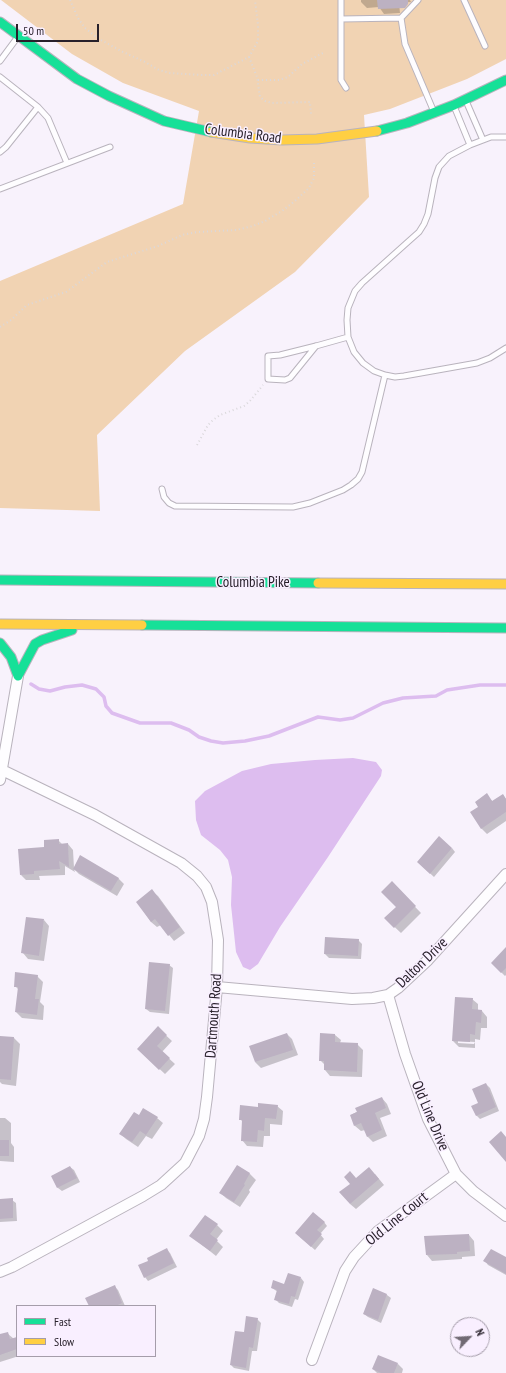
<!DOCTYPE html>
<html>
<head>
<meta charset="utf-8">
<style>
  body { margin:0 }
  #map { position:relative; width:506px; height:1373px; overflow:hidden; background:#f8f2fc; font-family:"PT Sans Narrow",sans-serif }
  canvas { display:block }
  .legend { position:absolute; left:16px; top:1305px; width:140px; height:52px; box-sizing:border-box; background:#f9efff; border:1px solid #a59daa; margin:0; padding:5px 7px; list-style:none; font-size:12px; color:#28212b }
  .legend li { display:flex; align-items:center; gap:8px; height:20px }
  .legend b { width:20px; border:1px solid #a59daa }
  .north { position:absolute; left:450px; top:1317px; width:40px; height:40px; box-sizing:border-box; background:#f9efff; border:1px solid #a59daa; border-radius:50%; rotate:65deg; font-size:11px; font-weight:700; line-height:16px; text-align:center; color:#28212b }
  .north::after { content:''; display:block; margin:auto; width:14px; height:18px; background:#716a74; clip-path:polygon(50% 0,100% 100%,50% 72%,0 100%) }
  .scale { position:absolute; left:16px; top:24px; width:83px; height:18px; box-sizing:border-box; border:2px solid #28212b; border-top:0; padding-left:5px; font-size:12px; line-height:14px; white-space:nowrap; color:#28212b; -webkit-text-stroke:3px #f9efff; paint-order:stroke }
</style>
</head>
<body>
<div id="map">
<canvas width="506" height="1373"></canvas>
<ul class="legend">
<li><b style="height:5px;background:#16e098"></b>Fast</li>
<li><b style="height:5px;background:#ffcf43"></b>Slow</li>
</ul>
<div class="north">N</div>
<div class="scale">50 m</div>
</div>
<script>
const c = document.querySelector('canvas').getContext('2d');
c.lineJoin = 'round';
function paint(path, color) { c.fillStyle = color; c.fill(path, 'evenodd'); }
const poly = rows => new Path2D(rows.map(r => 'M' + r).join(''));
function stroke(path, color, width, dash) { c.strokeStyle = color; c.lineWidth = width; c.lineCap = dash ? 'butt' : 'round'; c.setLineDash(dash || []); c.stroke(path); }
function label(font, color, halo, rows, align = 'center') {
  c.font = font + ' "PT Sans Narrow",sans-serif'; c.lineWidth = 3; c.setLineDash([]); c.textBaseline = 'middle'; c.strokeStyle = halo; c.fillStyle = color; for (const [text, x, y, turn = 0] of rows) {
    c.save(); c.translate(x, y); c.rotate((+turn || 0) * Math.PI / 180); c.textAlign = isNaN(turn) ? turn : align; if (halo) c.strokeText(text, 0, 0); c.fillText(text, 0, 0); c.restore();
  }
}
paint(poly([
  [1,0,506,0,506,59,467,79,390,109,364,115,369,197,295,272,185,351,97,435,100,511,0,508,0,281,183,204,199,111,123,83,72,54]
]), '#f1d3b3');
paint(poly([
  [353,758,376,762,382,770,381,776,328,857,280,927,258,964,250,970,243,967,236,952,231,905,232,877,228,860,220,850,201,835,196,820,195,801,205,791,242,771,271,764,315,760]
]), '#ddbdef');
paint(poly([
  [361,0,410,0,411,2,399,3,400,13,384,14,379,7,367,8,361,2],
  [487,795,493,802,503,795,506,799,506,821,487,834,481,828,479,807],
  [58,840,63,845,68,844,73,850,74,868,118,878,124,884,117,896,79,874,74,869,75,872,65,866,65,875,39,876,40,880,26,880,21,875,45,848],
  [452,848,455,852,434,877,422,866],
  [392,883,421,913,401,933,385,918,397,907],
  [152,891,158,896,185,933,174,941,161,925,157,927,151,922,137,902],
  [44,920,49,926,44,961,28,959,23,953],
  [358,940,362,944,361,959,329,958,325,954],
  [506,948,506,975,505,976,492,963],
  [169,965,173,968,169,1014,150,1012,146,1009],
  [37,976,43,982,40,1002,44,1006,43,1020,22,1018,16,1012,19,990,15,986],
  [472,999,478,1004,478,1011,482,1011,487,1017,487,1028,481,1028,480,1040,475,1039,475,1048,459,1047,453,1041],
  [458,1041,475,1042,474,1044,458,1043],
  [158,1028,172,1041,162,1052,175,1064,165,1074,138,1049],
  [287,1034,292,1039,298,1055,261,1068,255,1062],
  [335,1035,341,1040,340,1043,357,1044,363,1050,362,1077,330,1076,325,1070,325,1065,320,1060],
  [0,1037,14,1038,20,1044,16,1086,2,1084,0,1082],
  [486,1084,490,1088,499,1111,480,1119,476,1115],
  [382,1098,387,1104,391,1114,380,1118,387,1136,373,1142,367,1136,365,1130,361,1131,355,1126,351,1115],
  [277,1106,283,1111,282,1125,270,1124,270,1136,264,1136,263,1147,247,1146,242,1140,243,1122,240,1119,259,1108],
  [139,1116,157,1118,163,1123,152,1139,146,1136,138,1147,126,1139,120,1133],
  [0,1118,5,1118,11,1123,11,1143,14,1147,14,1162,0,1161],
  [238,1166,250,1174,256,1180,249,1190,250,1192,240,1207,226,1198,221,1193],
  [70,1167,74,1170,80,1182,62,1191,58,1188,52,1176],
  [375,1174,384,1185,356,1209,350,1204,357,1179],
  [0,1200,12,1200,16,1203,17,1221,0,1222],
  [324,1222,327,1226,320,1234,324,1239,315,1250,300,1237],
  [217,1225,223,1231,216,1240,223,1247,216,1256,191,1236],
  [469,1235,474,1241,475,1256,462,1257,462,1259,432,1261,427,1255],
  [167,1250,170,1253,177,1267,148,1281,145,1277,149,1261],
  [506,1259,506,1275,488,1265,485,1261],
  [301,1278,304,1282,298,1300,295,1299,292,1307,279,1303,275,1299,278,1292,272,1288,285,1285],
  [114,1286,118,1290,125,1306,90,1306],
  [374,1290,387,1295,391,1298,381,1323,368,1317,364,1314],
  [257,1319,261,1323,257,1351,252,1351,249,1371,234,1368,231,1365,244,1333],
  [7,1333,14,1339,17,1338,17,1356,19,1356,0,1362,0,1336],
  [398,1364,403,1369,402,1373,377,1373,373,1369]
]), '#0003');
stroke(poly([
  [31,684,39,689,50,691,65,687,82,685,96,689,104,697,106,706,112,713,140,723,171,723,189,730,199,737,211,741,223,743,245,741,269,736,318,717,340,720,353,718,383,703,403,698,436,696,447,690,480,685,506,685]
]), '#ddbdef', 3.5);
paint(poly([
  [377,0,408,0,408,4,405,8,378,9],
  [487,793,492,801,503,794,506,799,506,812,481,829,470,812,478,807,475,802],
  [439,836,452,848,430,874,417,862],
  [59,839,59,844,68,843,69,867,59,861,60,869,34,871,34,874,20,875,18,849,44,847,44,840],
  [80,855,119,878,111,891,73,869],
  [392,881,416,906,394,928,384,918,396,907,381,892],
  [152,889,180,927,168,936,155,919,151,922,136,902],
  [26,917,44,919,39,956,21,953],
  [325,937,359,939,358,956,324,954],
  [506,947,506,968,501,973,491,963],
  [149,962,170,964,165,1011,145,1009],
  [15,972,38,975,35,999,39,999,37,1015,15,1012,18,987,14,987],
  [455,997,473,998,472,1009,482,1010,481,1023,476,1022,475,1035,470,1034,470,1042,452,1041],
  [158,1026,167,1035,157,1046,170,1058,159,1070,137,1049],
  [287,1033,293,1050,255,1062,249,1046],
  [320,1033,335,1034,335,1042,358,1043,357,1072,324,1070,324,1061,319,1061],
  [0,1036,14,1037,11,1080,0,1079],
  [486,1083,496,1107,476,1116,471,1106,478,1103,472,1089],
  [382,1097,386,1108,375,1113,382,1130,367,1137,361,1123,354,1126,350,1115,357,1112,355,1108],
  [258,1103,278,1105,276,1119,265,1118,264,1131,258,1130,257,1142,241,1141,242,1120,239,1120,240,1105,258,1107],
  [143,1108,158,1117,146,1135,140,1131,132,1142,119,1134,134,1112,139,1115],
  [501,1131,506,1137,506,1162,489,1142],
  [0,1140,9,1140,9,1156,0,1156],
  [237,1165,250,1173,244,1184,245,1185,234,1202,219,1193],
  [70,1166,77,1178,57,1188,51,1176],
  [369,1167,379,1179,350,1204,339,1192,350,1184,344,1177,350,1171,356,1178],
  [13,1198,13,1218,0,1219,0,1199],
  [313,1212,325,1222,317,1230,322,1234,311,1247,295,1233],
  [205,1215,218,1224,210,1234,218,1240,210,1251,189,1236],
  [469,1234,470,1251,457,1252,457,1254,426,1255,424,1236],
  [167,1248,174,1263,144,1278,138,1265,148,1261,147,1258],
  [491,1249,506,1257,506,1274,483,1261],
  [288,1273,301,1277,295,1297,291,1296,289,1304,274,1300,277,1290,271,1288,273,1280,284,1284],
  [115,1285,122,1303,116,1306,89,1306,85,1298],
  [373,1288,387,1294,378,1320,363,1314],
  [246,1316,258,1318,253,1348,249,1347,246,1368,230,1365,235,1331,244,1332],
  [8,1332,10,1339,17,1337,17,1349,0,1355,0,1334],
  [378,1355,398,1363,394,1373,381,1373,372,1369]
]), '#bcb1c2');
const lane = poly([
  [341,0,341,19,401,18,405,44,434,112],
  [464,0,485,46],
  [401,18,418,0],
  [341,19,341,80,346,88],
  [0,61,17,38],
  [0,77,38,107,48,118,67,163],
  [466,101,483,140],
  [454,106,470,145],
  [506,137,491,137,470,145,449,156,439,167,435,178,428,214,424,224,419,232,410,240,362,283,355,291,348,308,347,320,348,337,354,352,363,363,374,371,385,375,395,377,404,376,477,363,490,358,506,348],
  [0,152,6,147,38,107],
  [0,189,110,147],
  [316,346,290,378,285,380,268,379,268,356,280,355,316,346,348,337],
  [162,489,164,497,169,503,175,506,293,507,310,503,343,490,351,485,358,479,362,472,385,375]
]);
const street = poly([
  [0,780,18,676],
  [217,987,352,999,373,998,388,995,398,988,428,960,506,874],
  [388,995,405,1054,428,1119,456,1174,473,1191,506,1216],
  [0,1272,12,1267,143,1196,161,1185,185,1163,199,1136,204,1119,207,1097,217,987,218,940,212,902,206,887,197,876,181,863,95,815,2,770],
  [312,1360,345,1271,354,1257,378,1231,456,1174]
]);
const fast = poly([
  [0,22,77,79,109,96,164,121,211,132],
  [377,131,407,123,454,105,506,80],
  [0,580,318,583],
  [142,625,506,628],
  [0,643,11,657,18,676],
  [18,676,35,644,42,640,72,630]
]);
const slow = poly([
  [211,132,250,138,282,140,317,139,377,131],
  [318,583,506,584],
  [0,624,142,625]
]);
stroke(lane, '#b9b3bd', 7);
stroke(street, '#b9b3bd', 12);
stroke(fast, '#b9b3bd', 11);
stroke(slow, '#b9b3bd', 11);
stroke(poly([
  [70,0,78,18,85,28,99,39,123,52,145,62,159,70,170,73,201,75,214,75,249,57,258,41,258,25,255,0],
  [249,57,257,77,260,97,265,101,272,103,310,102,311,114],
  [258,80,279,80,288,77,302,64,323,53],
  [0,327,11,320,27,305,66,292,107,262,158,246,182,235,197,232,236,230,253,226,265,221,282,211,295,201,309,188,314,178,314,163],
  [197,445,208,425,213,420,220,415,244,406,250,401,263,385]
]), '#dad8db', 2, [1, 3]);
stroke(lane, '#fefdff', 5);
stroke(street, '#fefdff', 10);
stroke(fast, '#16e098', 9);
stroke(slow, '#ffcf43', 9);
label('15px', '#28212b', '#f9efff', [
  ["Columbia Road",243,134,7],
  ["Columbia Pike",253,583],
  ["Dalton Drive",422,963,-44],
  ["Dartmouth Road",214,1016,-86],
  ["Old Line Drive",430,1116,67],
  ["Old Line Court",397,1219,-39]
]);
</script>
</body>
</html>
